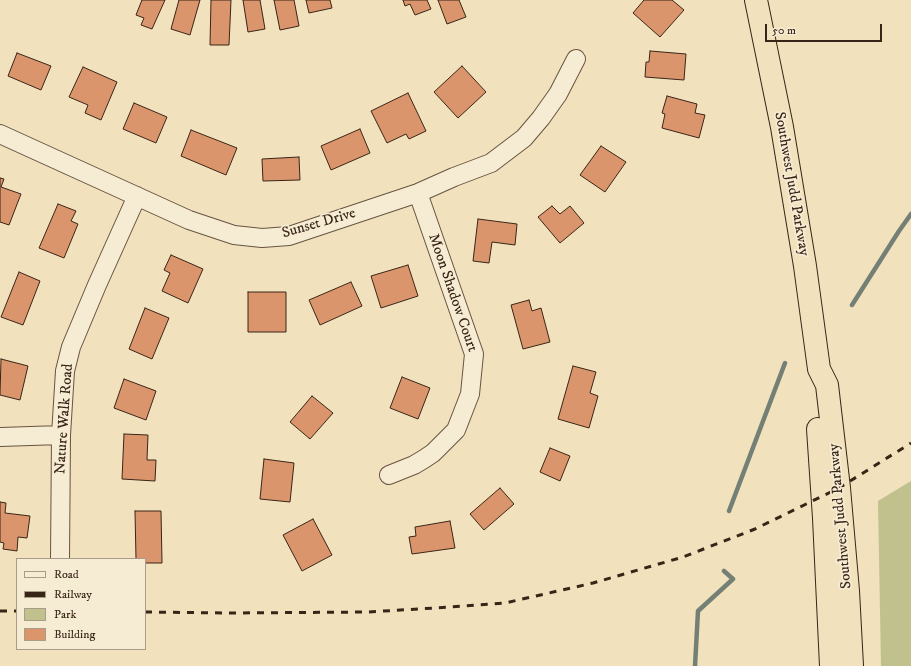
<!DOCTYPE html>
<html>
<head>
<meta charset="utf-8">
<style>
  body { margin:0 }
  #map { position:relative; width:911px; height:666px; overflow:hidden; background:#f1e1bc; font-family:"IM FELL DW Pica",serif }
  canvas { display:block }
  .legend { position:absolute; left:16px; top:558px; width:130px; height:92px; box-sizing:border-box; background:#f6ecd3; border:1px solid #aa9c88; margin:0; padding:5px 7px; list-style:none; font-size:12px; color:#392518 }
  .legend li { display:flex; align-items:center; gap:8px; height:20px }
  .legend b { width:20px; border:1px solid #aa9c88 }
  .scale { position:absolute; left:765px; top:24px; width:117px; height:18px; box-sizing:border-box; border:2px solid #392518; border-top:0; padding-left:5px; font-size:12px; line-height:14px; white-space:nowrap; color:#392518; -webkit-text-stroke:3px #f6ecd3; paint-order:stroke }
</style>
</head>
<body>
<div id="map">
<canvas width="911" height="666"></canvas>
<ul class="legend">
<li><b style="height:5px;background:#f6ecd3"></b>Road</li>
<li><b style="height:5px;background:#392518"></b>Railway</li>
<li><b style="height:11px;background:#c0c18d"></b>Park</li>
<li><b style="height:11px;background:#db956c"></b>Building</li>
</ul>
<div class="scale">50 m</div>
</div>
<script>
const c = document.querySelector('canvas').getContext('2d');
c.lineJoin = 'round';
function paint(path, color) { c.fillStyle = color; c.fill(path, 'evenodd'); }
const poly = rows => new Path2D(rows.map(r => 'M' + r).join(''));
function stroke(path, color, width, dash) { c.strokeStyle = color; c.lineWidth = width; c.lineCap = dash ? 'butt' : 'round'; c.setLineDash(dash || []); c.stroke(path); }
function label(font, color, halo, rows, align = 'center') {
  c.font = font + ' "IM FELL DW Pica",serif'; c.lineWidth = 3.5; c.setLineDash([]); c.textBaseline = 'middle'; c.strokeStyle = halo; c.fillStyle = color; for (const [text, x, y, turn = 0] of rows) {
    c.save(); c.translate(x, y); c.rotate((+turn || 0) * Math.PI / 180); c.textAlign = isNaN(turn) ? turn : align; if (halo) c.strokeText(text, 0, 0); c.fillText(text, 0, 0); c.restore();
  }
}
paint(poly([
  [911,481,911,666,881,666,878,501]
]), '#c0c18d');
stroke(poly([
  [852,305,899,231,911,214],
  [729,511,785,363],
  [695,666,698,611,733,579,724,571]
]), '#748076', 4.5);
const building = poly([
  [142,0,165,0,152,29,141,25,144,18,136,15,142,0],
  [179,0,200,0,190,35,171,29,179,0],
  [211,0,231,0,229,45,210,45,211,0],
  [243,0,260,0,265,29,248,32,243,0],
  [274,0,294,0,299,26,280,30,274,0],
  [306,0,330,0,332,8,309,13,306,0],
  [403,0,427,0,431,9,415,15,410,4,405,6,403,0],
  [438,0,459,0,466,17,447,24,438,0],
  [644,0,672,0,684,10,660,37,633,13,644,0],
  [650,51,686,54,684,80,645,77,646,62,649,62,650,51],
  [17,53,51,66,41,90,8,76,17,53],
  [462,66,486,92,458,118,434,92,462,66],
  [83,67,117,82,101,120,85,113,88,105,69,97,83,67],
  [408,93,426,131,409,139,406,134,387,143,371,111,408,93],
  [667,96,697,104,695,113,705,115,699,138,662,128,665,114,662,113,667,96],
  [134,103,167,117,156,143,123,129,134,103],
  [360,129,370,153,331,170,321,146,360,129],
  [191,130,237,148,226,175,181,156,191,130],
  [601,146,626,162,605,192,580,175,601,146],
  [299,157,300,180,263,181,262,159,299,157],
  [0,178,4,179,1,187,21,194,9,225,0,222,0,178],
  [58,204,76,211,71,221,78,224,64,258,39,248,58,204],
  [552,206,560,214,570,206,584,223,560,243,538,217,552,206],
  [478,219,517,224,515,245,492,242,489,263,473,261,478,219],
  [171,255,203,269,188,303,162,291,170,273,164,270,171,255],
  [408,265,418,296,381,308,371,276,408,265],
  [19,272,40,281,23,325,1,317,19,272],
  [351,282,362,306,320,325,309,300,351,282],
  [248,292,286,292,286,332,248,332,248,292],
  [529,300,532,311,541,308,550,342,523,349,511,305,529,300],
  [145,308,169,318,152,359,129,349,145,308],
  [1,359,28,366,20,400,0,395,1,359],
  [573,366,596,372,590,393,598,396,589,428,558,419,573,366],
  [402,377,430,388,418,419,390,408,402,377],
  [124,379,156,391,146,420,114,408,124,379],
  [312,396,333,413,310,439,290,422,312,396],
  [124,434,148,435,147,460,156,460,155,481,122,479,124,434],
  [550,448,570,456,560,481,540,472,550,448],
  [264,459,294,463,290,502,260,499,264,459],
  [500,488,514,504,484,530,470,514,500,488],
  [0,502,6,503,5,513,30,516,27,538,18,537,17,551,3,549,4,543,0,542,0,502],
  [135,511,161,511,162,563,145,563,145,559,136,559,135,511],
  [313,519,332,555,302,571,283,535,313,519],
  [450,521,455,548,412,554,409,537,416,536,415,527,450,521]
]);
paint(building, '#db956c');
stroke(building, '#392518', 1);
const minor = poly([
  [0,134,189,220,234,235,262,238,289,236,418,193,454,177,491,163,524,138,541,118,558,94,576,59],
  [0,437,61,435],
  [389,475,414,465,424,459,433,453,456,430,470,394,474,354,418,193],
  [60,559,61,435,65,371,71,347,97,285,137,196]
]);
const highway = poly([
  [756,0,782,127,805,266,819,369,827,385,839,488,848,591,852,666],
  [818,429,824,518,831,666]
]);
stroke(minor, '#675441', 20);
stroke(highway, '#392518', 24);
stroke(minor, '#f6ecd3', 18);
stroke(highway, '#f1e1bc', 22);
stroke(poly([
  [0,611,17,611],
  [145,612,229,613,367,612,435,608,505,603,593,583,683,557,755,529,839,488,911,443]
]), '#392518', 3, [7, 7]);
label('15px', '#392518', '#f6ecd3', [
  ["Southwest Judd Parkway",791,184,80],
  ["Sunset Drive",319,224,-16],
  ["Moon Shadow Court",452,293,71],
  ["Nature Walk Road",65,419,-86],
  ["Southwest Judd Parkway",841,516,-95]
]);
</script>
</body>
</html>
